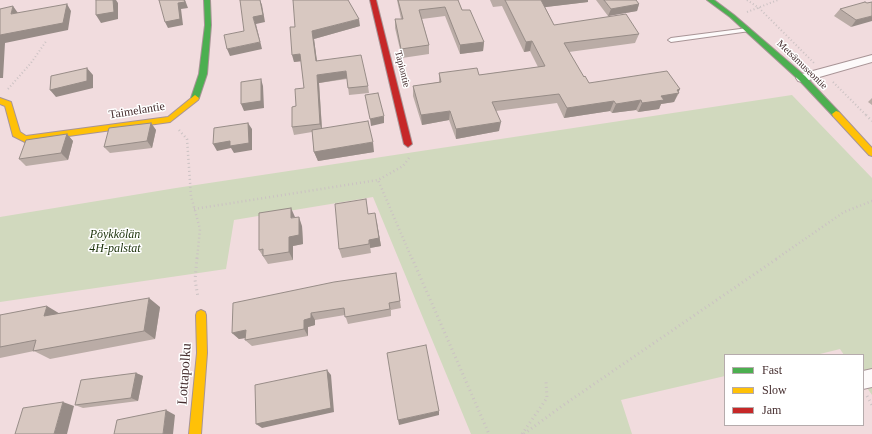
<!DOCTYPE html>
<html>
<head>
<meta charset="utf-8">
<style>
  body { margin:0 }
  #map { position:relative; width:872px; height:434px; overflow:hidden; background:#f1dcde; font-family:"Times New Roman",serif }
  canvas { display:block }
  .legend { position:absolute; left:724px; top:354px; width:140px; height:72px; box-sizing:border-box; background:#fff; border:1px solid #b5abac; margin:0; padding:5px 7px; list-style:none; font-size:12px; color:#462e2f }
  .legend li { display:flex; align-items:center; gap:8px; height:20px }
  .legend b { width:20px; border:1px solid #b5abac }
</style>
</head>
<body>
<div id="map">
<canvas width="872" height="434"></canvas>
<ul class="legend">
<li><b style="height:5px;background:#4caf50"></b>Fast</li>
<li><b style="height:5px;background:#ffc107"></b>Slow</li>
<li><b style="height:5px;background:#c62828"></b>Jam</li>
</ul>
</div>
<script>
const c = document.querySelector('canvas').getContext('2d');
c.lineJoin = 'round';
function paint(path, color) { c.fillStyle = color; c.fill(path, 'evenodd'); }
const poly = rows => new Path2D(rows.map(r => 'M' + r).join(''));
function stroke(path, color, width, dash) { c.strokeStyle = color; c.lineWidth = width; c.lineCap = dash ? 'butt' : 'round'; c.setLineDash(dash || []); c.stroke(path); }
function label(font, color, halo, rows, align = 'center') {
  c.font = font + ' "Times New Roman",serif'; c.lineWidth = 3; c.setLineDash([]); c.textBaseline = 'middle'; c.strokeStyle = halo; c.fillStyle = color; for (const [text, x, y, turn = 0] of rows) {
    c.save(); c.translate(x, y); c.rotate((+turn || 0) * Math.PI / 180); c.textAlign = isNaN(turn) ? turn : align; if (halo) c.strokeText(text, 0, 0); c.fillText(text, 0, 0); c.restore();
  }
}
paint(poly([
  [792,95,872,178,872,395,863,382,863,355,844,355,840,349,816,355,725,355,725,376,621,400,632,434,471,434,373,197,234,220,226,269,0,302,0,217,176,188]
]), '#d1d9be');
const lane = poly([
  [748,28,750,29,750,31,671,42,668,40,671,38,748,28]
]);
const street = poly([
  [872,55,872,62,802,82,798,81,796,78,798,75,872,55],
  [872,369,872,387,863,389,863,371,872,369]
]);
const fast = poly([
  [204,0,210,0,211,25,207,74,199,98,195,101,191,98,199,74,205,25,204,0],
  [707,0,714,0,734,15,805,76,839,112,840,114,839,116,833,116,799,80,730,17,707,0]
]);
const slow = poly([
  [195,95,199,98,198,100,170,122,25,142,13,136,5,106,0,104,0,98,11,102,20,132,26,136,168,117,195,95],
  [836,111,839,112,872,148,872,156,869,155,833,116,832,114,836,111],
  [201,310,205,312,206,315,207,353,201,434,189,434,197,353,196,315,197,312,201,310]
]);
const jam = poly([
  [370,0,376,0,412,144,408,147,404,144,370,0]
]);
stroke(lane, '#a89496', 2);
stroke(street, '#a89496', 2);
stroke(fast, '#a89496', 2);
stroke(slow, '#a89496', 2);
stroke(jam, '#a89496', 2);
stroke(poly([
  [747,0,759,8,814,63],
  [747,12,778,0],
  [833,82,867,116],
  [8,89,31,63,47,40]
]), '#cbc2c3', 2, [1, 2.5]);
stroke(poly([
  [866,115,872,121],
  [179,130,187,139,191,196,200,229,197,259],
  [409,158,403,166,378,180,412,259],
  [194,209,378,180],
  [776,259,844,212,872,201]
]), '#cbc2c3', 2.5, [1, 3]);
stroke(poly([
  [197,258,195,280,198,297],
  [412,258,489,434],
  [867,396,872,405],
  [522,434,547,398,546,382],
  [524,434,562,406,778,258]
]), '#cbc2c3', 3, [1, 3.5]);
paint(lane, '#fdfafa');
paint(street, '#fdfafa');
paint(fast, '#4caf50');
paint(slow, '#ffc107');
paint(jam, '#c62828');
paint(poly([
  [397,0,458,0,462,10,484,42,483,51,460,54,445,16,422,19,429,45,429,54,402,58,395,28,395,19,401,19],
  [490,0,588,0,588,2,545,7,554,25,639,34,635,43,569,52,584,77,589,83,679,93,674,102,661,104,659,109,638,112,636,110,612,113,610,111,564,118,557,103,496,111,499,131,456,139,449,120,422,125,413,96,413,86,439,82,439,73,479,75,538,67,530,51,524,52,502,6,493,7],
  [596,0,636,0,639,4,637,11,608,16],
  [872,2,851,27,834,16,840,9],
  [360,26,314,39,317,61,368,86,369,93,349,95,347,79,319,83,322,128,374,152,318,161,314,152,312,132,294,135,292,127,296,106,304,88,301,61,294,62,290,27],
  [872,98,872,105,868,102],
  [151,123,156,130,152,148,110,153,104,147],
  [67,134,73,141,68,160,26,166,19,159],
  [366,199,368,214,377,222,381,246,370,248,371,253,342,258,339,249],
  [302,226,303,244,293,246,293,260,268,264,259,250],
  [396,273,401,308,391,310,391,316,348,324,345,315,315,320,315,325,308,327,308,336,252,346,245,340,245,338,239,339,232,333],
  [160,307,155,339,50,359,34,351,0,358,0,315,59,313],
  [136,373,143,376,138,401,83,408,75,405]
]), '#baaca6');
paint(poly([
  [113,0,116,0,118,3,118,19,101,23,96,15],
  [184,0,185,0,188,8,181,9,183,25,168,28,165,22,178,3],
  [260,0,262,5,265,22,256,24,262,49,230,56,227,49,260,42,253,17],
  [539,0,588,0,588,2,538,8],
  [67,4,71,11,68,30,5,43,3,78,0,78,0,35],
  [639,4,637,11,608,16,611,9],
  [13,6,18,13,11,14],
  [872,16,872,21,851,27,856,20],
  [359,19,360,26,314,39,318,69,316,61,312,31],
  [532,41,530,51,524,52,526,42],
  [484,42,483,51,460,54,460,45],
  [300,54,303,61,294,62,292,55],
  [87,68,93,75,93,88,56,97,50,90],
  [346,71,348,78,319,83,322,131,320,124,317,75],
  [261,79,263,86,264,108,244,111,241,104],
  [680,89,674,102,661,104,659,109,638,112,642,103],
  [641,100,636,110,612,113,616,104],
  [614,101,610,111,564,118,567,108],
  [450,111,449,120,422,125,421,115],
  [384,116,384,123,371,126,370,119],
  [501,122,499,131,456,139,456,129],
  [151,123,156,130,152,148,147,141],
  [248,123,252,129,252,150,234,153,231,148,217,151,213,144],
  [67,134,73,141,68,160,61,153],
  [373,142,374,152,318,161,314,152],
  [291,208,295,217,291,218],
  [375,213,381,246,370,248,371,253,369,240],
  [299,217,302,226,303,244,293,246,293,260,289,252,289,237],
  [149,298,160,307,155,339,144,331],
  [47,306,62,315,44,316],
  [311,313,315,320,315,325,308,327,308,336,304,329,304,320],
  [246,330,252,337,239,339,232,333],
  [327,370,331,375,334,412,262,428,256,424],
  [136,373,143,376,138,401,131,398],
  [63,402,74,406,67,434,54,434],
  [166,410,175,415,173,434,163,434],
  [439,411,439,415,399,425,398,420]
]), '#978c87');
const building = poly([
  [96,0,113,0,114,12,96,15,96,0],
  [159,0,184,0,185,2,178,3,180,19,165,22,159,0],
  [240,0,260,0,263,15,253,17,260,42,227,49,224,35,244,31,240,0],
  [293,0,348,0,359,19,312,31,316,61,361,55,368,86,348,88,346,71,317,75,320,124,292,127,292,107,296,106,295,89,304,88,300,54,292,55,290,27,295,27,293,0],
  [398,0,458,0,462,10,470,10,484,42,460,45,445,7,419,10,429,45,401,49,395,19,403,19,398,0],
  [505,0,541,0,554,25,626,14,639,34,564,43,584,77,585,76,589,83,667,71,680,89,677,90,679,93,661,96,664,100,642,103,641,100,616,104,614,101,567,108,559,94,492,102,501,122,456,129,450,111,421,115,413,86,441,82,439,73,477,68,479,75,545,66,532,41,526,42,505,0],
  [604,0,636,0,639,4,611,9,604,0],
  [865,2,867,3,872,2,872,16,856,20,840,9,865,2],
  [67,4,63,23,0,35,0,9,13,6,11,14,67,4],
  [87,68,87,81,50,90,51,76,87,68],
  [261,79,261,101,241,104,241,82,261,79],
  [378,93,384,116,370,119,365,95,378,93],
  [368,121,373,142,314,152,312,130,368,121],
  [151,123,147,141,104,147,109,128,151,123],
  [248,123,249,143,230,146,230,141,213,144,214,128,248,123],
  [67,134,61,153,19,159,26,140,67,134],
  [366,199,368,214,375,213,379,238,369,240,369,244,339,249,335,204,366,199],
  [291,208,291,218,299,217,299,235,289,237,289,252,263,256,263,249,259,250,259,213,291,208],
  [396,273,400,301,389,303,390,309,345,317,344,308,311,313,311,318,304,320,304,329,245,340,246,330,232,333,233,303,334,282,396,273],
  [149,298,144,331,33,351,36,340,0,347,0,315,47,306,44,316,149,298],
  [426,345,439,411,398,420,387,353,426,345],
  [327,370,331,408,256,424,255,385,327,370],
  [136,373,131,398,75,405,81,380,136,373],
  [63,402,54,434,15,434,23,408,63,402],
  [166,410,163,434,114,434,117,420,166,410]
]);
paint(building, '#d8c8c1');
stroke(building, '#978c87', 1);
label('10px', '#462e2f', '#fff', [
  ["Metsämuseontie",802,65,44],
  ["Tapiontie",402,69,76]
]);
label('12px', '#462e2f', '#fff', [
  ["Taimelantie",137,111,-9]
]);
label('italic 12px', '#1a3109', '#fff', [
  ["Pöykkölän",115,235],
  ["4H-palstat",115,249]
]);
label('14px', '#462e2f', '#fff', [
  ["Lottapolku",185,374,-86]
]);
</script>
</body>
</html>
